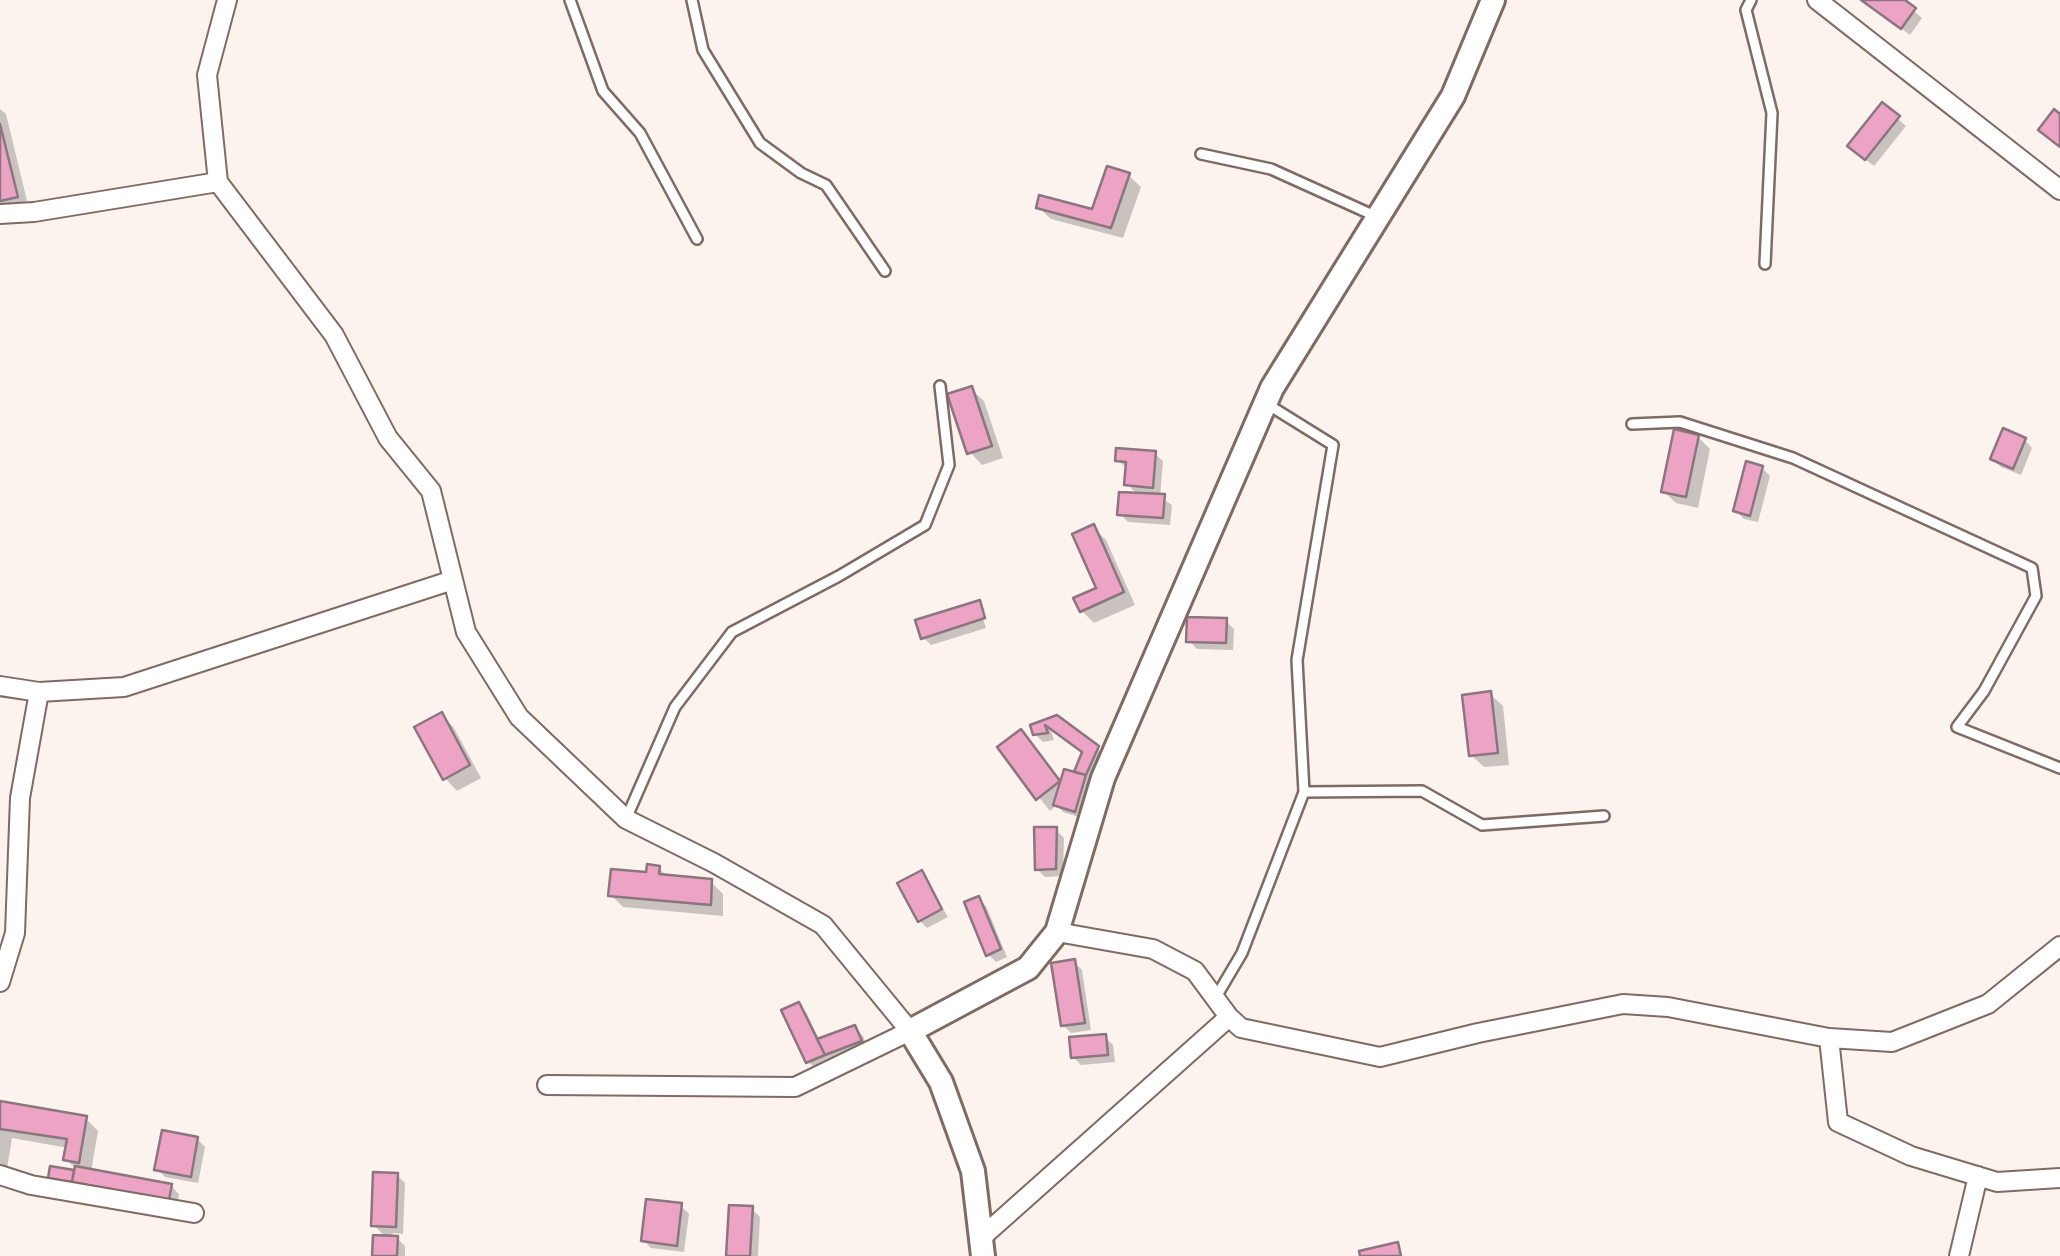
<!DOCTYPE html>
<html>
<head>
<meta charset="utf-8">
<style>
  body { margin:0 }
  canvas { display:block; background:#fcf3ef }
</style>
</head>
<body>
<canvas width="2060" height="1256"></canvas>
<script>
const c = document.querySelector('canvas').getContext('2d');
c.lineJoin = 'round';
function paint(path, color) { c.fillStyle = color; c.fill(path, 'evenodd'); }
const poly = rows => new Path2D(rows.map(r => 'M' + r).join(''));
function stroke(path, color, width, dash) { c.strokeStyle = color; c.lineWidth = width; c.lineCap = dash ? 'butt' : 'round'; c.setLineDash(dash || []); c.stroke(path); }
paint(poly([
  [1863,0,1901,0,1922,18,1910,35],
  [1883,106,1906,126,1874,166,1858,154],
  [0,109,6,114,29,209,10,213,0,203],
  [1128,175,1141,187,1123,238,1051,219,1038,207,1094,212],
  [971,389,984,401,1003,458,982,465,970,452],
  [1698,437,1710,449,1698,508,1676,503,1663,491],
  [2025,440,2032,448,2021,475,2001,467,1993,459],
  [1155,454,1163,461,1160,497,1172,505,1170,525,1128,522,1120,514,1138,495,1127,484,1126,468,1118,460],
  [1762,468,1770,476,1758,522,1744,519,1736,511],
  [1093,527,1106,540,1135,605,1094,623,1082,611,1099,589],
  [979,603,985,609,980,609,986,628,931,645,923,637],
  [1226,621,1234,629,1233,650,1197,649,1189,641],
  [1490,694,1503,706,1509,765,1484,767,1471,755],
  [442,715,454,728,481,778,457,791,445,778],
  [1057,718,1106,756,1082,818,1063,812,1057,805,1050,811,1000,748,1021,732,1062,783,1075,775,1084,753,1050,728,1054,740,1043,742,1035,734,1033,727],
  [1056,830,1064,838,1063,876,1045,877,1037,869],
  [659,868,668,877,710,881,723,894,723,916,623,907,611,895],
  [921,873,948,917,927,928,920,921],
  [978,899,986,906,1007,957,996,962,988,954],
  [1074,962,1082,970,1091,1030,1071,1033,1063,1025],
  [799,1005,806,1012,820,1041,855,1028,863,1036,868,1049,816,1069,808,1061],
  [1105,1037,1113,1045,1115,1062,1081,1065,1073,1057],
  [0,1103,86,1119,98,1131,91,1172,171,1186,179,1194,177,1206,54,1180,50,1177,52,1169,81,1174,66,1159,68,1148,12,1138,6,1175,0,1174],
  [197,1139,205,1147,198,1183,165,1177,157,1169],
  [397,1175,405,1183,403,1234,392,1233,405,1246,405,1256,375,1256,386,1238,374,1225],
  [681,1206,689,1214,684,1252,651,1248,643,1240],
  [752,1209,760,1217,758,1256,728,1256]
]), '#0003');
const building = poly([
  [1861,0,1905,0,1916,8,1901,29,1861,0],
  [1882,102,1900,116,1865,160,1847,146,1882,102],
  [2054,109,2060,114,2060,147,2038,130,2054,109],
  [0,124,18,197,0,201,0,124],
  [1107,166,1130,173,1111,228,1036,208,1039,195,1092,209,1107,166],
  [972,386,992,446,967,454,947,394,972,386],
  [2003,428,2026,438,2013,469,1990,459,2003,428],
  [1674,429,1699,435,1686,497,1661,492,1674,429],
  [1116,448,1156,451,1153,488,1124,485,1126,462,1115,461,1116,448],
  [1746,461,1763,466,1750,516,1733,511,1746,461],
  [1119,492,1165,494,1163,518,1117,515,1119,492],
  [1094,524,1124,592,1080,612,1073,598,1096,588,1072,534,1094,524],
  [980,600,985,618,921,639,915,620,980,600],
  [1187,617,1227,618,1226,643,1186,642,1187,617],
  [1491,691,1498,753,1469,756,1462,695,1491,691],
  [442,712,470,765,443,780,414,727,442,712],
  [1057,715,1099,746,1086,775,1074,772,1082,752,1045,725,1048,733,1033,735,1030,725,1057,715],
  [1021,729,1060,781,1036,800,997,747,1021,729],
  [1064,769,1086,775,1075,812,1053,805,1064,769],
  [1034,827,1057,827,1056,869,1035,870,1034,827],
  [647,864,660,866,659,874,712,879,711,905,608,896,611,869,646,872,647,864],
  [922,870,942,909,918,922,897,883,922,870],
  [979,896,1001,949,986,956,964,902,979,896],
  [1075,959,1085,1023,1061,1026,1051,963,1075,959],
  [799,1002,825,1055,806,1063,781,1010,799,1002],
  [855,1025,862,1041,825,1055,817,1039,855,1025],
  [1106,1034,1108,1055,1071,1058,1069,1037,1106,1034],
  [0,1101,87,1116,79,1163,63,1160,67,1139,0,1129,0,1101],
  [162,1130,198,1137,191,1177,154,1170,162,1130],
  [50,1166,74,1170,72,1182,48,1178,50,1166],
  [75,1166,172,1184,169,1200,72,1182,75,1166],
  [373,1172,398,1173,396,1227,371,1226,373,1172],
  [646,1199,682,1203,677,1246,641,1241,646,1199],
  [729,1205,753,1206,750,1256,726,1256,729,1205],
  [373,1235,398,1236,397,1256,372,1256,373,1235],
  [1398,1242,1401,1256,1360,1256,1359,1251,1398,1242]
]);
paint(building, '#eca3c4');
stroke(building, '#8b767f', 2.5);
const lane = poly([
  [570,0,603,91,640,133,697,239],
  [692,0,703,50,760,143,801,173,826,185,885,271],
  [1751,0,1746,10,1772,113,1765,264],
  [1201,154,1271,169,1375,216],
  [1632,424,1680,422,1793,458,2032,568,2036,596,1984,691,1957,727,2060,768],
  [1304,792,1422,791,1482,825,1604,816],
  [626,819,675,707,732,632,839,576,925,525,949,465,940,386],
  [1216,997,1242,953,1304,792,1297,660,1333,445,1267,404]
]);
const street = poly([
  [227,0,207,75,218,182,334,335,388,438,431,491,466,632,519,717,626,819,714,863,823,925,910,1031,795,1087,547,1085],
  [1817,0,2060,190],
  [0,214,34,212,218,182],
  [0,686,39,692,124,687,453,580],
  [1057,932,1153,949,1195,971,1229,1017,1241,1028,1380,1057,1478,1033,1623,1004,1668,1007,1829,1038,1892,1042,1988,1004,2060,946],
  [0,982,15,933,20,798,39,692],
  [1829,1038,1838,1122,1911,1156,1997,1182,2060,1178],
  [0,1175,31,1185,194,1213],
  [982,1237,1229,1017],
  [1959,1256,1978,1176]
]);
const secondary = poly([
  [983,1256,973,1171,941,1082,910,1031,1028,968,1057,932,1103,778,1272,388,1453,96,1493,0]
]);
stroke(lane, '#7f6b63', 14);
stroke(street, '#7f6b63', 22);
stroke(secondary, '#7f6b63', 28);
stroke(lane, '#fff', 9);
stroke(street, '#fff', 18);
stroke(secondary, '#fff', 22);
</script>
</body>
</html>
